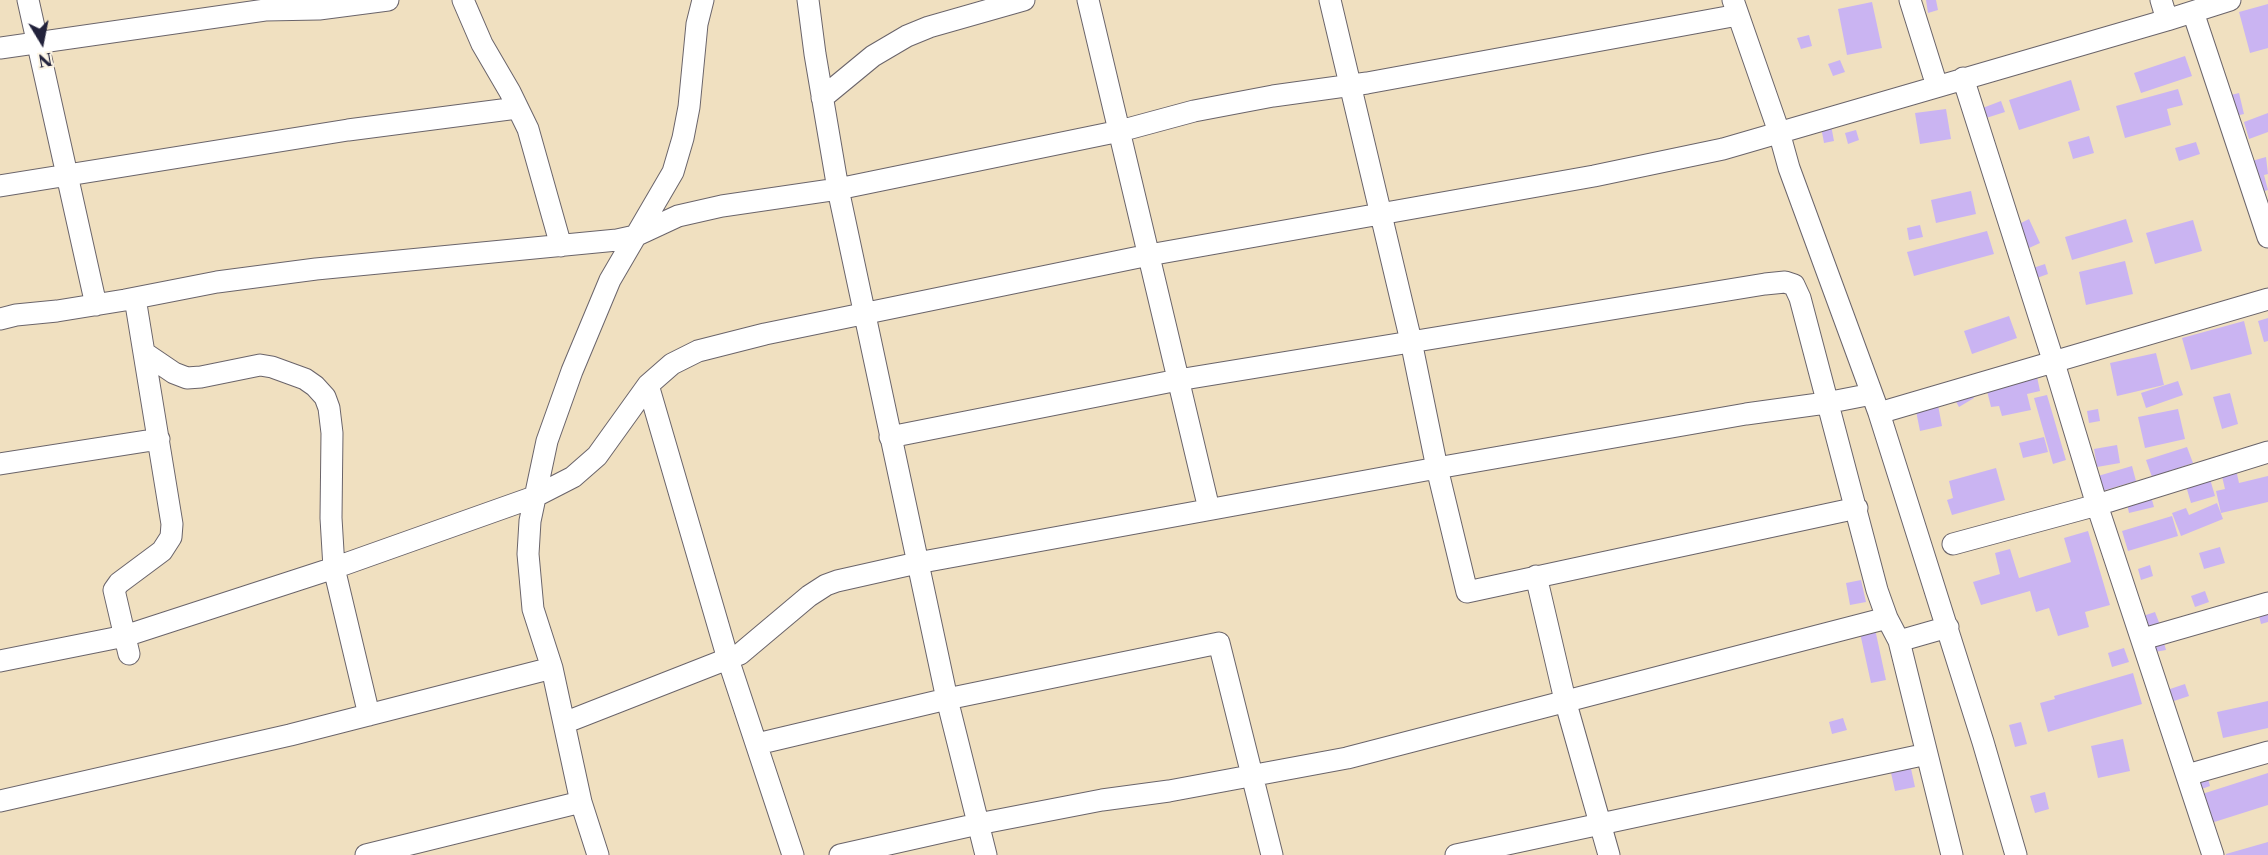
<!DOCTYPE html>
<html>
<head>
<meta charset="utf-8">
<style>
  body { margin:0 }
  #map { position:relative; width:2268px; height:855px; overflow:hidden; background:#f0e0c0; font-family:"Libre Caslon Text",serif }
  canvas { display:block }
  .north { position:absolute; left:12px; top:12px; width:60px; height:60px; -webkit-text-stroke:4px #fcf5e5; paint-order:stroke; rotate:170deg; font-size:16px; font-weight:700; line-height:24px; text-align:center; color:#22223b }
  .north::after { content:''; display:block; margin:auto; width:21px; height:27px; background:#22223b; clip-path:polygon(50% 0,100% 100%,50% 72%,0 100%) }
</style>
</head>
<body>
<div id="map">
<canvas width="2268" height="855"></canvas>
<div class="north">N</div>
</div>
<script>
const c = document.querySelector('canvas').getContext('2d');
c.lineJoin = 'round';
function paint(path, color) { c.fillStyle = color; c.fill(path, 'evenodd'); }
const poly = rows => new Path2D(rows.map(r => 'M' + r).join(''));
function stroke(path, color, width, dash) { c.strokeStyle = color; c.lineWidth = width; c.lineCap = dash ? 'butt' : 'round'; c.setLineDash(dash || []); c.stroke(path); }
paint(poly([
  [1926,0,1936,0,1938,10,1928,13],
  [1872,2,1882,48,1847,55,1838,9],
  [2268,4,2268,48,2250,53,2239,12],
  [1809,35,1812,46,1801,49,1797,38],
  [2185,56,2192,76,2141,93,2134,73],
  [1840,60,1845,72,1833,76,1828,64],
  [2071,80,2080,110,2019,130,2009,100],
  [2178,89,2183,105,2167,109,2171,125,2125,138,2116,106],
  [2239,93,2244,114,2231,117,2227,96],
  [2001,101,2005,112,1983,119,1980,109],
  [1946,109,1951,139,1920,144,1915,113],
  [2268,113,2268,132,2249,139,2244,122],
  [1831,125,1834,141,1824,143,1821,127],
  [1856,130,1859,140,1848,144,1845,133],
  [2089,136,2094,153,2073,159,2068,142],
  [2196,142,2200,154,2179,161,2175,148],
  [2266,157,2268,174,2264,175,2268,190,2255,194,2245,163],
  [1971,191,1976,214,1936,223,1931,200],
  [2029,219,2040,243,2029,248,2019,224],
  [2126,219,2133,242,2072,260,2065,237],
  [2193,220,2202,251,2155,264,2146,233],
  [1920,225,1923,237,1909,240,1907,228],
  [1987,231,1994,254,1914,276,1907,252],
  [2125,261,2133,294,2086,305,2079,272],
  [2045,264,2048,274,2037,278,2033,268],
  [2009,316,2017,338,1972,354,1964,331],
  [2268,318,2268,341,2264,342,2258,321],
  [2244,321,2252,354,2191,370,2182,338],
  [2156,353,2164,385,2117,396,2110,363],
  [2036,372,2040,391,2027,394,2031,410,2002,416,1999,406,1991,407,1985,383],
  [2178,381,2183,395,2146,408,2141,393],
  [1969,389,1974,398,1959,407,1954,398],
  [2230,393,2238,424,2222,429,2213,397],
  [2047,395,2066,460,2053,464,2034,398],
  [1937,400,1942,426,1920,431,1915,406],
  [2098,409,2100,421,2089,423,2087,411],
  [2178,409,2185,439,2145,448,2138,417],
  [2044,437,2048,452,2023,458,2019,443],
  [2117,445,2120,463,2097,467,2094,449],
  [2187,447,2193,463,2152,477,2146,460],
  [2235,465,2239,483,2268,476,2268,502,2221,513,2216,491,2225,489,2220,468],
  [2132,466,2136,481,2102,491,2098,476],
  [1996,468,2005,500,1952,515,1947,500,1953,498,1949,481],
  [2210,479,2215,496,2191,503,2186,486],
  [2150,493,2154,507,2129,513,2126,499],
  [2217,503,2223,519,2181,536,2172,513,2186,508,2189,515],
  [2172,516,2178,536,2128,551,2122,531],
  [2088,531,2110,605,2085,612,2089,627,2058,636,2049,608,2036,612,2030,591,1981,605,1973,582,2000,574,1995,553,2010,549,2019,578,2071,562,2064,538],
  [2220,547,2225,563,2204,569,2199,553],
  [2150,565,2153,576,2141,580,2138,569],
  [1861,580,1866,602,1850,605,1846,583],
  [2205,591,2209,602,2195,607,2191,596],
  [2268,604,2268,622,2261,624,2257,608],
  [2155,612,2160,625,2148,629,2143,616],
  [1875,629,1886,680,1871,683,1860,633],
  [2163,639,2166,650,2155,652,2152,641],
  [2124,648,2129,662,2112,667,2108,653],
  [2133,673,2142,704,2048,732,2040,703,2055,699,2054,696],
  [2185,684,2189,696,2171,702,2167,690],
  [2268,701,2268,728,2223,738,2217,712],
  [1843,718,1847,730,1832,734,1829,722],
  [2021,722,2027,744,2015,747,2009,725],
  [2123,739,2130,771,2098,778,2091,746],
  [1910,764,1915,787,1895,791,1890,768],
  [2268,773,2268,805,2208,824,2199,795],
  [2207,775,2210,786,2199,790,2196,779],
  [2045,792,2049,809,2035,813,2030,796],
  [2268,842,2268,855,2226,855,2226,854]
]), '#cab4f2');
const street = poly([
  [28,0,96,305],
  [463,0,482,44,510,92,528,129,561,246],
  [808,0,815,54,838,189,947,699,986,855],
  [1088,0,1209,509],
  [1330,0,1411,341,1437,468,1467,592,1857,508],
  [1733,0,1779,132,1789,168,1879,413,1983,742,2016,855],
  [1910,0,1937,86],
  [2161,0,2167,20],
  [2193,12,2268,237],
  [0,48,265,10,319,9,388,0],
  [1963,78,2054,363,2097,505,2213,855],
  [822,98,873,56,907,36,929,27,1024,0],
  [0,186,348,130,517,108],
  [0,319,16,315,57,311,125,300,217,282,316,269,617,240,635,236,678,216,722,206,838,189,1120,131,1194,111,1273,96,1367,83,1738,15],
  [146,354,174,373,187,378,201,377,260,365,272,367,305,379,315,386,325,397,329,408,332,433,331,518,334,568,369,715],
  [648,385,728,659,793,855],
  [1879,413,2268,299],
  [890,437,1178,380,1765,284,1785,282,1794,285,1800,298,1877,590,1887,618,1899,641,1952,855],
  [0,464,159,439],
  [1953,544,2097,505,2268,452],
  [1536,576,1565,700,1609,855],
  [2143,639,2268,603],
  [1899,641,1948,627],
  [129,654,114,590,119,583,162,551,171,537,172,524,135,298],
  [0,661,125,636,334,568,534,497,573,477,597,456,648,385,672,364,698,351,765,334,1149,255,1594,176,1723,149,2167,20,2230,0],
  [564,723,740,654,809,596,826,585,837,581,917,563,1437,468,1746,414,1826,403,1872,394],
  [757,744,947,699,1219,643,1272,855],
  [2187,775,2268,752],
  [0,801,290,735,552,668],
  [366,855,581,802],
  [598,855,581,802,552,668,533,609,528,554,530,521,547,441,572,371,610,280,673,172,683,138,689,107,697,24,703,0],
  [840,855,978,824,1102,800,1169,791,1347,758,1887,618],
  [1456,855,1927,754]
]);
stroke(street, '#6a646a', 23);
stroke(street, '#fff', 21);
</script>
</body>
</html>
